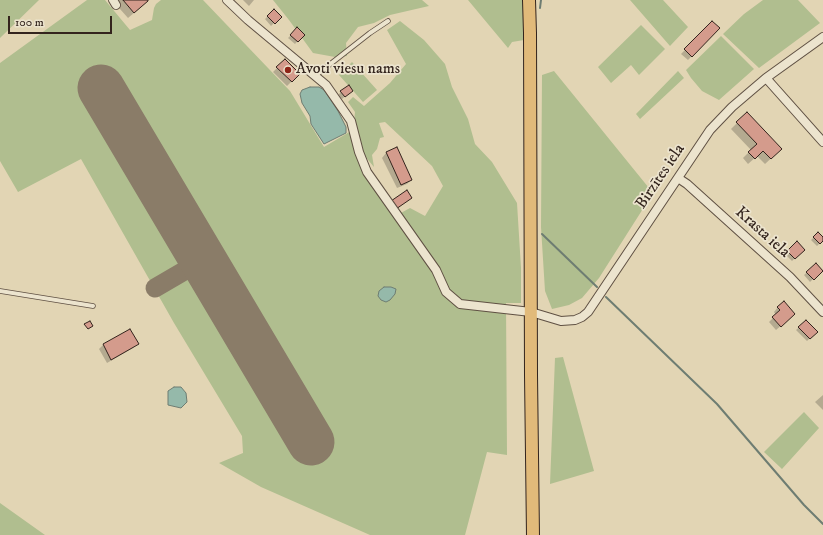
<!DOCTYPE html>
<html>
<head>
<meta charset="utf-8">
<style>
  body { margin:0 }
  #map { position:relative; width:823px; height:535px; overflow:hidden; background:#e2d5b4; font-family:"IM FELL DW Pica",serif }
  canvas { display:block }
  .scale { position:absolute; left:8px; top:16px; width:104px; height:18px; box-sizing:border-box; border:2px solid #33241d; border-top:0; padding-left:5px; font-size:12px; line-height:14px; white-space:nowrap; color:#33241d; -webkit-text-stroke:3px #ece4ce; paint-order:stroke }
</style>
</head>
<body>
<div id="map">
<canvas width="823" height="535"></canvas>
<div class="scale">100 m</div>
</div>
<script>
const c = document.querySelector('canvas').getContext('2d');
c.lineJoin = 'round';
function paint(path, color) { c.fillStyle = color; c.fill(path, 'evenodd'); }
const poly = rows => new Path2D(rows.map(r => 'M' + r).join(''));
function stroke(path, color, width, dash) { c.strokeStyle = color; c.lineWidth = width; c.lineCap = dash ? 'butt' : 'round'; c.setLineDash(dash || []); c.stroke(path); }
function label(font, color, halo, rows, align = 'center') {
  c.font = font + ' "IM FELL DW Pica",serif'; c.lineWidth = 3.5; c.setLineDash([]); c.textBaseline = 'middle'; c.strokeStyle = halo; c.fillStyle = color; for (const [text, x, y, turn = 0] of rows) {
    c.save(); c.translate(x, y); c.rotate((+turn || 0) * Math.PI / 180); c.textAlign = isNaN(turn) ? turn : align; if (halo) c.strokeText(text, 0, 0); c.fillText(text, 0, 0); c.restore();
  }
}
paint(poly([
  [0,0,39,0,0,38],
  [87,0,105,0,130,30,152,20,154,8,156,4,161,0,203,0,290,91,324,147,351,131,361,166,399,214,410,208,425,216,443,186,432,166,385,122,379,123,384,137,380,138,377,149,372,155,374,167,364,155,354,122,355,112,348,102,353,97,364,106,390,83,406,64,387,30,400,21,424,40,445,64,452,87,468,119,475,144,492,162,517,203,521,268,521,303,506,303,507,455,487,452,465,535,370,535,261,487,219,463,243,453,242,436,174,323,81,159,18,192,0,161,0,63],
  [273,0,422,0,429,6,390,15,374,23,358,27,346,43,347,56,335,57,313,53,289,20],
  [468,0,524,0,524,40,512,42,508,48],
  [630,0,663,0,688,27,670,46],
  [763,0,798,0,820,23,759,68,723,34,744,14],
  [641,25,665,49,639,75,631,65,611,83,598,67],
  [721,36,754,69,719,100,702,91,691,78,686,70],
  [352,62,377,90,363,102,339,75],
  [554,71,653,193,599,278,582,298,569,305,552,309,545,291,541,227,542,75],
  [678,71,684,78,640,119,636,114],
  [563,357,594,471,550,484,555,358],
  [804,412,819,428,782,469,764,452],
  [0,503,45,535,0,535]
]), '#b0be8f');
const water = poly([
  [310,87,319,87,324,90,338,111,346,127,346,133,324,144,311,124,310,116,302,103,300,94,302,90,310,87],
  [384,287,391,287,396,289,395,294,390,300,386,302,381,300,378,296,379,291,384,287],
  [174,387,181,387,186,393,187,402,181,408,168,405,168,391,174,387]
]);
paint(water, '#95b9aa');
stroke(water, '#6e7d72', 1);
paint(poly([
  [112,0,146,0,141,7,128,18],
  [243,0,254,0,249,6],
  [274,10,280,17,271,26,265,19],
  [712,22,719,28,688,60,681,54],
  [297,29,303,35,295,44,288,38],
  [285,60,299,74,287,86,273,72],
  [341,92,349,93,342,99,338,95],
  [747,113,781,149,765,164,757,156,748,164,743,158,751,150,731,129],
  [396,149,411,180,407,184,397,188,382,158,386,153],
  [818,233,823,238,823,240,817,246,811,240],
  [797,243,803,250,792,261,785,254],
  [816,264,822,270,810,282,804,275],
  [778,307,790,318,776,330,769,322,776,315,774,312],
  [806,321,816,332,807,341,796,330],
  [129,330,137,344,133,348,107,363,99,349,103,345],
  [823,395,823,410,815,402]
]), '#0003');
stroke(poly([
  [540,8,541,0],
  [542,234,597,287],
  [606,297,717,404,804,505,823,524]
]), '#6e7d72', 2);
stroke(poly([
  [155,288,203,260]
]), '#8a7c68', 19);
stroke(poly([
  [101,88,311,442]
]), '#8a7c68', 47);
const building = poly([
  [123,0,148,0,148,1,134,13,123,0],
  [274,9,282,17,275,24,267,16,274,9],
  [712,21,720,28,692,57,684,49,712,21],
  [297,27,305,35,298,42,290,35,297,27],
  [285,59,300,74,292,82,276,67,285,59],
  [349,85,353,91,345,97,340,91,349,85],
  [747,112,782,149,771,159,763,151,755,159,748,152,757,144,736,122,747,112],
  [397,147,412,180,401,185,386,152,397,147],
  [407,190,412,198,396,209,391,201,407,190],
  [818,232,823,237,823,241,820,244,813,237,818,232],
  [797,241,805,250,795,259,787,251,797,241],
  [816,263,823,271,814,280,806,272,816,263],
  [784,301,795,314,781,327,772,317,780,310,777,307,784,301],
  [806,320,818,332,810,339,798,327,806,320],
  [90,321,93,326,88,329,84,324,90,321],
  [130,329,139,344,111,360,103,344,130,329]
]);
paint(building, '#d49b8c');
stroke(building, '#33241d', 1);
const lane = poly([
  [315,76,370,33,388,21],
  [0,291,93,306]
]);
const street = poly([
  [113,0,116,5],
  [227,0,248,20,326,85,351,121,359,152,367,172,436,270,446,292,460,304,531,312,561,321,575,320,582,317,588,312,710,130,732,107,766,78,823,37],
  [766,78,823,142],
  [678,178,687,184,790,277,823,312]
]);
const primary = poly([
  [529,0,530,33,531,375,533,535]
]);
stroke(lane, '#5f5043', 5.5);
stroke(street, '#5f5043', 10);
stroke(primary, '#33241d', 14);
stroke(lane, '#ece4ce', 4);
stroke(street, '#ece4ce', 8);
stroke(primary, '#e1ba7a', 12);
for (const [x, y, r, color] of [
  [288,70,4,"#8f2418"]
]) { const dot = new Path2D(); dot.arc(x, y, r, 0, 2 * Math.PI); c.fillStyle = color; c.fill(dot); stroke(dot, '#ece4ce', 1.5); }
label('16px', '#33241d', '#ece4ce', [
  ["Avoti viesu nams",296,70]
], 'left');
label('16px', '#33241d', '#ece4ce', [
  ["Birzītes iela",661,177,-56],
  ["Krasta iela",762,233,42]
]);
</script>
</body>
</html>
